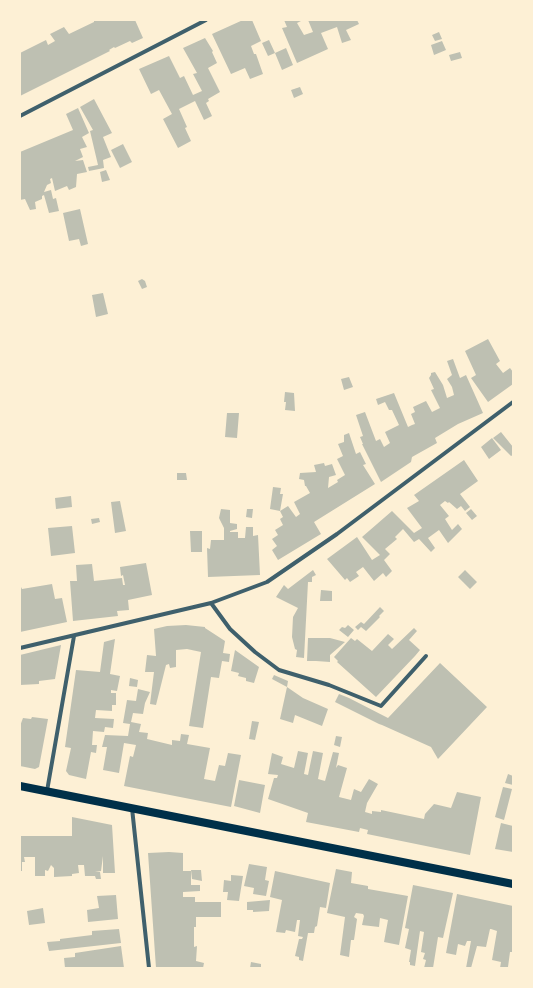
<!DOCTYPE html>
<html>
<head>
<meta charset="utf-8">
<style>
  body { margin:0 }
  #map { position:relative; width:533px; height:988px; overflow:hidden; background:#fdf0d5; font-family:"Sofia Sans Condensed",sans-serif }
  canvas { display:block }
  .frame { position:absolute; inset:0; border:21px solid #fdf0d5; pointer-events:none }
</style>
</head>
<body>
<div id="map">
<canvas width="533" height="988"></canvas>
<div class="frame"></div>
</div>
<script>
const c = document.querySelector('canvas').getContext('2d');
c.lineJoin = 'round';
function paint(path, color) { c.fillStyle = color; c.fill(path, 'evenodd'); }
const poly = rows => new Path2D(rows.map(r => 'M' + r).join(''));
function stroke(path, color, width, dash) { c.strokeStyle = color; c.lineWidth = width; c.lineCap = dash ? 'butt' : 'round'; c.setLineDash(dash || []); c.stroke(path); }
paint(poly([
  [94,20,135,20,143,38,132,43,130,41,115,48,114,47,109,50,110,51,20,96,20,53,46,40,48,45,55,41,50,34,64,27,69,34,94,22],
  [243,20,252,20,261,41,251,46,254,54,256,54,263,74,250,79,245,68,231,74,212,34],
  [284,20,303,20,297,23,304,35,313,32,308,20,357,20,359,24,346,30,351,40,342,43,337,27,321,33,328,49,297,63,282,28,287,27],
  [439,32,442,39,435,41,432,35],
  [205,38,213,51,212,52,217,63,208,68,220,92,208,99,209,101,206,103,212,116,204,120,195,101,179,109,187,127,185,128,191,141,178,148,163,119,172,114,159,90,151,94,139,69,169,56,180,78,184,76,193,95,202,91,193,74,197,73,183,48],
  [269,40,275,53,268,56,262,43],
  [442,41,446,50,434,55,431,45],
  [286,48,293,65,282,70,275,53],
  [460,52,462,58,451,61,449,55],
  [300,87,303,94,294,98,291,90],
  [94,99,112,133,103,137,111,157,103,160,104,168,89,171,88,167,98,165,90,131,93,130,80,107],
  [78,108,89,133,82,137,87,147,80,149,83,157,75,161,83,160,87,172,77,174,76,187,69,190,67,186,55,191,52,178,50,179,51,183,47,185,44,192,51,190,53,199,56,198,59,211,49,213,44,195,42,196,42,199,35,202,36,209,30,210,25,199,20,200,20,152,73,130,66,114],
  [123,144,132,162,120,168,111,150],
  [106,170,110,180,102,182,100,172],
  [80,209,88,244,81,246,79,239,69,241,63,213],
  [142,279,145,281,147,287,142,289,138,281],
  [103,293,108,314,96,317,92,295],
  [488,339,500,361,496,364,503,373,510,368,513,372,513,384,488,402,471,378,476,375,465,351],
  [453,359,460,378,466,375,483,413,458,424,435,438,437,443,412,457,411,462,381,482,362,444,363,444,360,437,363,436,356,415,365,412,376,441,380,439,384,447,390,443,385,432,399,425,392,410,389,410,385,402,378,405,376,399,394,393,408,427,412,425,415,424,411,414,415,412,413,407,426,401,432,412,440,408,431,390,434,389,429,378,431,375,431,373,435,372,443,385,447,398,454,395,452,387,447,379,452,375,447,361],
  [349,377,353,387,344,390,341,379],
  [285,392,294,393,295,411,285,410,286,402,284,402],
  [227,413,239,413,237,438,225,437],
  [501,432,513,447,513,455,511,456,493,438],
  [349,433,356,454,360,452,366,464,363,465,375,484,314,522,321,534,278,560,272,550,277,546,272,539,278,535,275,530,283,525,280,519,283,517,280,511,270,509,273,487,281,488,280,494,283,494,280,511,288,506,296,517,300,514,294,502,310,493,306,486,305,486,304,480,299,479,300,473,316,472,314,465,324,463,325,466,332,464,336,475,329,477,328,488,338,482,337,480,345,475,337,459,343,456,338,444,344,442,344,435],
  [492,438,501,450,489,459,481,447],
  [464,460,478,481,460,494,470,507,465,511,461,506,457,509,449,502,448,503,445,501,440,505,449,516,445,519,452,530,458,524,462,529,448,543,439,530,428,538,435,548,431,552,419,539,414,542,403,529,395,537,397,539,385,549,390,554,384,560,392,571,386,577,383,573,374,581,363,567,356,572,359,576,350,582,347,578,345,580,327,559,357,537,372,560,380,555,362,537,392,511,414,533,422,528,407,508,419,501,414,495],
  [177,473,186,473,187,480,177,480],
  [71,496,72,507,56,509,55,498],
  [120,501,126,531,115,533,111,502],
  [221,509,230,510,230,523,237,524,237,529,230,531,230,532,238,532,238,538,245,538,246,527,253,527,253,536,258,535,260,575,208,577,207,548,210,549,211,540,224,540,224,528,219,518],
  [247,509,253,509,252,518,246,517],
  [471,509,477,516,472,520,466,513],
  [99,518,100,522,92,524,91,519],
  [72,526,75,553,51,556,48,528],
  [190,531,202,531,202,552,191,552],
  [146,563,152,595,128,600,129,610,117,611,118,616,73,621,70,581,77,581,76,565,92,564,94,581,122,578,123,585,125,585,123,575,121,576,120,567],
  [313,570,316,575,312,577,312,582,308,582,304,658,296,657,297,650,295,649,292,637,293,617,298,608,276,597,284,585,288,589],
  [465,570,477,582,470,589,458,577],
  [52,584,55,599,62,598,67,622,20,632,20,585,22,589],
  [321,590,332,591,332,601,320,601],
  [380,607,384,611,379,616,380,617,366,631,361,627,358,630,355,627,361,622,364,624],
  [186,625,205,627,205,628,225,641,223,653,230,654,229,662,222,661,219,678,211,677,203,728,189,726,201,652,187,649,176,650,176,667,170,668,169,664,166,665,156,705,150,704,154,672,145,672,147,655,156,656,154,629,167,626],
  [348,625,354,630,348,637,339,630,342,627,345,628],
  [414,628,417,631,409,640,420,650,415,656,376,697,337,662,338,661,334,657,351,638,355,641,357,639,372,651,388,634,394,639,388,645,392,649],
  [308,638,330,638,345,642,330,655,330,662,316,661,307,661],
  [115,639,110,674,120,676,117,691,111,690,111,693,116,693,116,705,112,705,112,711,96,710,95,718,114,719,113,728,105,727,104,732,93,731,92,745,97,745,96,753,91,752,86,779,69,775,66,771,71,748,65,747,76,670,100,672,104,642],
  [61,645,55,679,39,681,39,684,20,685,20,655],
  [235,650,259,667,254,683,246,681,246,678,238,676,239,673,231,671],
  [440,663,487,707,438,759,431,747,382,725,379,724,335,702,339,694,349,698,388,718],
  [274,675,288,681,287,687,272,679],
  [130,678,138,680,137,687,129,686],
  [287,687,303,698,328,709,322,726,295,715,293,723,280,719],
  [138,689,150,692,145,703,143,714,133,713,131,722,141,724,139,732,148,733,147,739,172,745,172,740,180,741,181,734,189,735,187,744,210,748,204,779,215,781,219,765,225,766,228,753,241,755,231,807,124,786,130,756,133,757,136,745,124,743,119,773,103,770,107,747,102,747,105,735,128,736,130,724,123,723,127,700,136,701],
  [32,717,48,719,39,767,35,769,20,766,20,726,23,718,31,719],
  [252,721,259,722,255,740,249,739],
  [336,736,342,737,340,747,334,745],
  [298,751,308,753,304,774,308,775,313,751,323,753,318,779,325,781,333,752,339,753,336,768,338,765,347,768,339,797,351,800,354,789,361,792,369,779,378,784,367,803,365,812,372,814,372,811,381,812,381,810,424,819,425,814,434,804,451,808,457,792,481,797,470,855,367,834,368,830,360,828,359,832,306,822,308,813,268,799,274,778,277,778,278,775,268,774,272,753,283,757,281,764,294,768],
  [508,774,513,776,513,785,505,783],
  [239,780,265,785,260,813,234,806],
  [503,787,512,789,504,820,495,817],
  [72,817,112,825,115,873,103,873,103,856,101,871,95,872,100,872,101,879,96,879,95,876,85,876,84,865,78,865,79,873,72,874,72,876,54,877,54,868,51,865,48,871,45,870,45,876,35,876,35,857,24,857,25,862,22,862,22,871,20,871,20,836,72,836],
  [501,823,513,826,513,852,495,849],
  [169,852,183,853,183,871,191,871,191,885,200,885,200,891,183,892,183,897,195,897,195,902,221,902,221,917,196,917,196,927,194,927,194,947,197,946,196,961,204,963,203,968,172,967,172,968,156,968,148,853],
  [249,864,267,867,265,880,269,881,266,896,253,894,254,888,244,886],
  [336,869,352,872,351,883,368,886,368,889,408,896,399,945,384,942,388,920,380,918,379,927,362,925,364,916,363,914,356,913,354,917,357,919,354,940,351,940,349,957,340,955,345,917,327,913],
  [191,870,201,870,202,881,192,879],
  [275,871,330,883,326,908,320,907,317,926,315,927,314,933,308,933,303,961,299,960,299,957,295,956,299,939,302,939,303,937,298,936,300,920,297,920,295,932,286,930,285,933,276,932,282,900,270,897],
  [231,875,243,876,239,901,227,900,228,892,223,892,224,880,231,881],
  [413,885,453,893,443,938,438,937,433,968,424,968,426,960,423,959,425,953,421,952,424,932,420,931,415,966,410,965,410,962,409,962,411,950,405,948,409,929,405,928],
  [457,894,513,906,513,950,512,952,510,952,508,967,500,968,501,962,492,960,497,931,491,929,490,929,486,947,477,946,471,968,466,968,471,941,467,941,465,946,458,944,456,955,446,953],
  [116,895,118,919,88,922,87,910,99,908,97,896],
  [270,900,269,911,253,912,253,910,247,910,247,902],
  [43,908,45,923,29,925,27,911],
  [119,929,121,943,49,951,47,942,60,941,60,939,92,935,92,931],
  [121,946,124,968,65,968,64,958,75,957,75,953],
  [251,962,261,964,261,968,250,968]
]), '#bec0b2');
stroke(poly([
  [20,116,206,20],
  [211,603,230,629,255,652,279,670,329,685,381,706,426,656],
  [20,648,211,603,267,582,337,534,513,402],
  [47,791,74,636],
  [132,808,149,968]
]), '#3f606c', 4);
stroke(poly([
  [20,786,513,884]
]), '#003049', 8);
</script>
</body>
</html>
